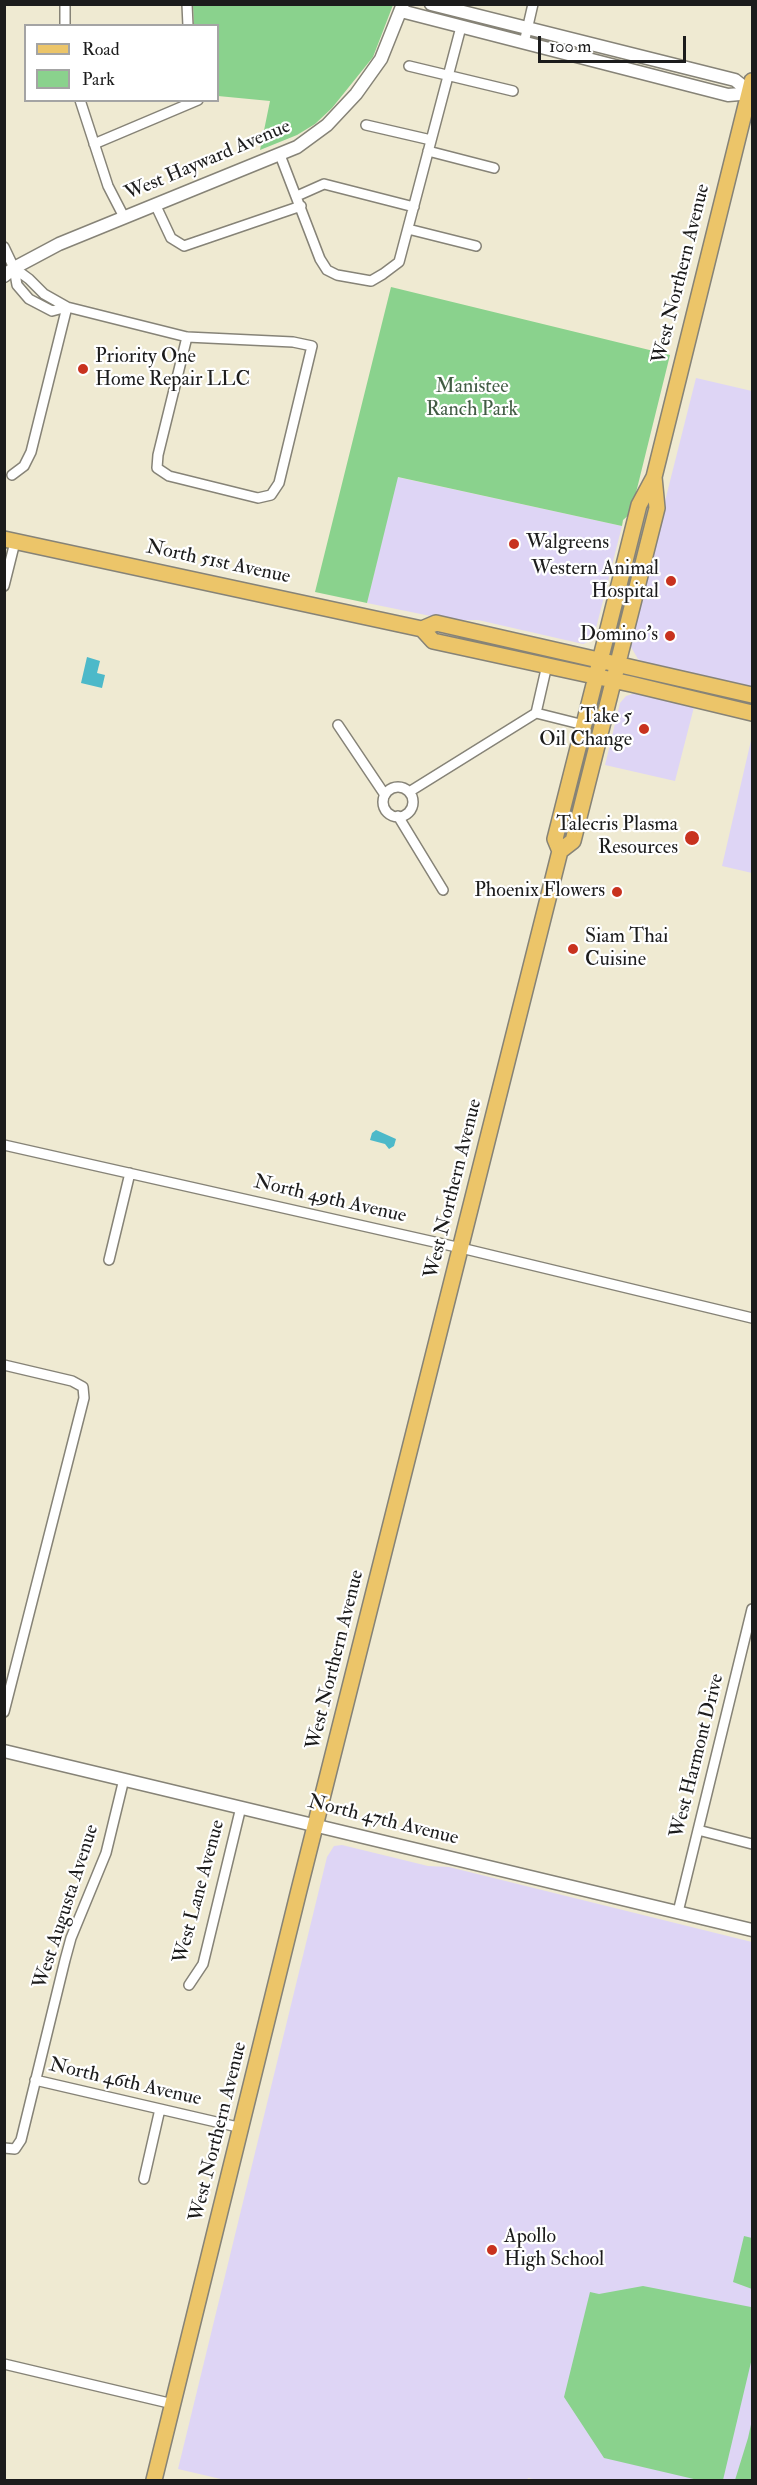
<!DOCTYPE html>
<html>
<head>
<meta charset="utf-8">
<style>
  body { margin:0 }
  #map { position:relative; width:757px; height:2485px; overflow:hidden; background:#efead2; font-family:"IM FELL Double Pica",serif }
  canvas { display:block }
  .frame { position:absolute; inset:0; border:6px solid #1c1c1c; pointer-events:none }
  .legend { position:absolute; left:24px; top:24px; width:195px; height:78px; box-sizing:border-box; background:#fff; border:2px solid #a4a4a4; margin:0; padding:8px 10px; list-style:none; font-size:18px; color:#1c1c1c }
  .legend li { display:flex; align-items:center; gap:12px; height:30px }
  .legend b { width:30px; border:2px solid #a4a4a4 }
  .scale { position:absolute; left:538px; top:36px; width:148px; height:27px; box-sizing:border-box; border:3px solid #1c1c1c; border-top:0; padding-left:8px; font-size:18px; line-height:21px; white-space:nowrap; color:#1c1c1c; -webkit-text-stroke:4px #fff; paint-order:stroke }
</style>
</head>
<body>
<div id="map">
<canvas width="757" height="2485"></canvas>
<div class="frame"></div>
<ul class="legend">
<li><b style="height:8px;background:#ecc569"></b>Road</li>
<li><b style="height:16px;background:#8ad28d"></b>Park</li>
</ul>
<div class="scale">100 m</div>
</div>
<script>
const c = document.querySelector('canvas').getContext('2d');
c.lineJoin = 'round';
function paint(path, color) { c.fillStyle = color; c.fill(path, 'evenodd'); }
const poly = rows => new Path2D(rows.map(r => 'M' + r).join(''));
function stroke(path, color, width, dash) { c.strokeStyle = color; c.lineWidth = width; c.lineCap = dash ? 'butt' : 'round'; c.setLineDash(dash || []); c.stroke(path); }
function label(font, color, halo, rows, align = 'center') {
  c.font = font + ' "IM FELL Double Pica",serif'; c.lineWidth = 4.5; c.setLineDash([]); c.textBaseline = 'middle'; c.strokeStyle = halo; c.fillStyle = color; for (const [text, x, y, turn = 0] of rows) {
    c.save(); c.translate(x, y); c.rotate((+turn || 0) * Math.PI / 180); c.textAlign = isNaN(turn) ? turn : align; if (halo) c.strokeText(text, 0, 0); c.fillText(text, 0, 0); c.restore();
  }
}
paint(poly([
  [696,378,752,391,752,689,646,663,638,659,631,647,631,636],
  [397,477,622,526,593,640,583,644,478,620,450,620,367,603],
  [636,693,694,707,675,781,605,765,620,703,626,696],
  [752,736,752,873,722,866],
  [342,1845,428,1866,449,1867,752,1942,752,2480,538,2480,528,2478,527,2480,225,2480,178,2469,327,1857,334,1846]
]), '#ded5f5');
paint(poly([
  [193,5,193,4,393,5,373,57,332,108,315,124,297,135,260,150,270,101,218,96,218,26,194,25],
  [391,287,670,355,631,513,623,520,622,526,398,477,367,603,315,592],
  [744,2236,752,2238,752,2289,733,2282],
  [643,2286,751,2307,752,2310,752,2358,723,2480,698,2480,604,2458,564,2397,590,2292,599,2294],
  [752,2420,752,2480,735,2480,748,2438]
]), '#8ad28d');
paint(poly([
  [87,657,100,661,97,673,105,675,102,688,81,683],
  [376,1130,396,1139,394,1146,389,1149,385,1144,370,1140,372,1133]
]), '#4db9c9');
const minor = poly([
  [65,4,65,26],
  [187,4,188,26],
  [524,43,533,4],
  [409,66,513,91],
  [80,100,108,186,124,217],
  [366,125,431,140],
  [94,144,198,100],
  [428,151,494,168],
  [280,155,320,259,327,270,337,275,371,281,383,274,399,262,461,27],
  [297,196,324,184,414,207],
  [155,204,171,238,184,246,301,206],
  [408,229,476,246],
  [4,247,14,268,17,285,29,299,52,311,67,307],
  [14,268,29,279,44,294,67,307,187,337,293,342,312,346,279,483,271,495,258,498,169,476,157,468,158,455,187,337],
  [12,475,24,466,31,452,67,307],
  [4,586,15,542],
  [536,713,584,725],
  [338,725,385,795],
  '383 802a15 15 0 1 1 30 0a15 15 0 1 1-30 0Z',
  [409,792,536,713,547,665],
  [398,816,443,890],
  [4,1145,461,1248,752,1318],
  [109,1260,130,1173],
  [4,1365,72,1381,83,1387,84,1398,4,1712],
  [698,1830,752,1844],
  [678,1912,752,1609],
  [189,1985,203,1964,241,1807],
  [35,2080,242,2128],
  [4,2148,15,2149,21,2140,65,1960,71,1938,106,1853,124,1779],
  [144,2179,160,2109],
  [4,2364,173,2404]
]);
const tertiary = poly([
  [431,4,735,80,750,92],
  [401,11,728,95,752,93],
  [4,276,14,268,59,244,297,147,327,125,356,94,381,59,403,4],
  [4,1751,752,1930]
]);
const primary = poly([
  [4,539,422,629,436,623,752,695],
  [422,629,433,641,631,684,752,713],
  [560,851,555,839,604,645,639,505,654,477,752,81],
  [154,2480,299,1890,560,851,573,841,657,508,654,477]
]);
stroke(minor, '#868377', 12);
stroke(tertiary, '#868377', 15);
stroke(primary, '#868377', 18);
stroke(minor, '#fff', 9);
stroke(tertiary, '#fff', 12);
stroke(primary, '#ecc569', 15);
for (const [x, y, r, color] of [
  [83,369,6,"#c8321e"],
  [514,544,6,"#c8321e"],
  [671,581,6,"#c8321e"],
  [670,636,6,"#c8321e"],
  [644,729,6,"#c8321e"],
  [692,838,8,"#c8321e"],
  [617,892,6,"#c8321e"],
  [573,949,6,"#c8321e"],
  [492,2250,6,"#c8321e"]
]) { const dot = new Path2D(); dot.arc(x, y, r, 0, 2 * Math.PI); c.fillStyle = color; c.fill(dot); stroke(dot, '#fff', 2); }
label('20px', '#1c1c1c', '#fff', [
  ["West Hayward Avenue",208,161,-23],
  ["West Northern Avenue",682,274,-76],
  ["North 51st Avenue",218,563,12],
  ["West Northern Avenue",454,1189,-76],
  ["North 49th Avenue",330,1200,13],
  ["West Northern Avenue",336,1660,-76],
  ["West Harmont Drive",698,1756,-76],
  ["North 47th Avenue",383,1821,14],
  ["West Lane Avenue",200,1892,-75],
  ["West Augusta Avenue",67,1907,-72],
  ["North 46th Avenue",125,2083,13],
  ["West Northern Avenue",219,2132,-76]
]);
label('20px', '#1c1c1c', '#fff', [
  ["Priority One",95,358,"left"],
  ["Home Repair LLC",95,381,"left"],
  ["Walgreens",526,544,"left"],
  ["Western Animal",659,570],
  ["Hospital",659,593],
  ["Domino's",658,636],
  ["Take 5",632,718],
  ["Oil Change",632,741],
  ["Talecris Plasma",678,826],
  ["Resources",678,849],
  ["Phoenix Flowers",605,892],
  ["Siam Thai",585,938,"left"],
  ["Cuisine",585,961,"left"],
  ["Apollo",504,2238,"left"],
  ["High School",504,2261,"left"]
], 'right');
label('20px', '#425c44', '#fff', [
  ["Manistee",472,388],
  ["Ranch Park",472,411]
]);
</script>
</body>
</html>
